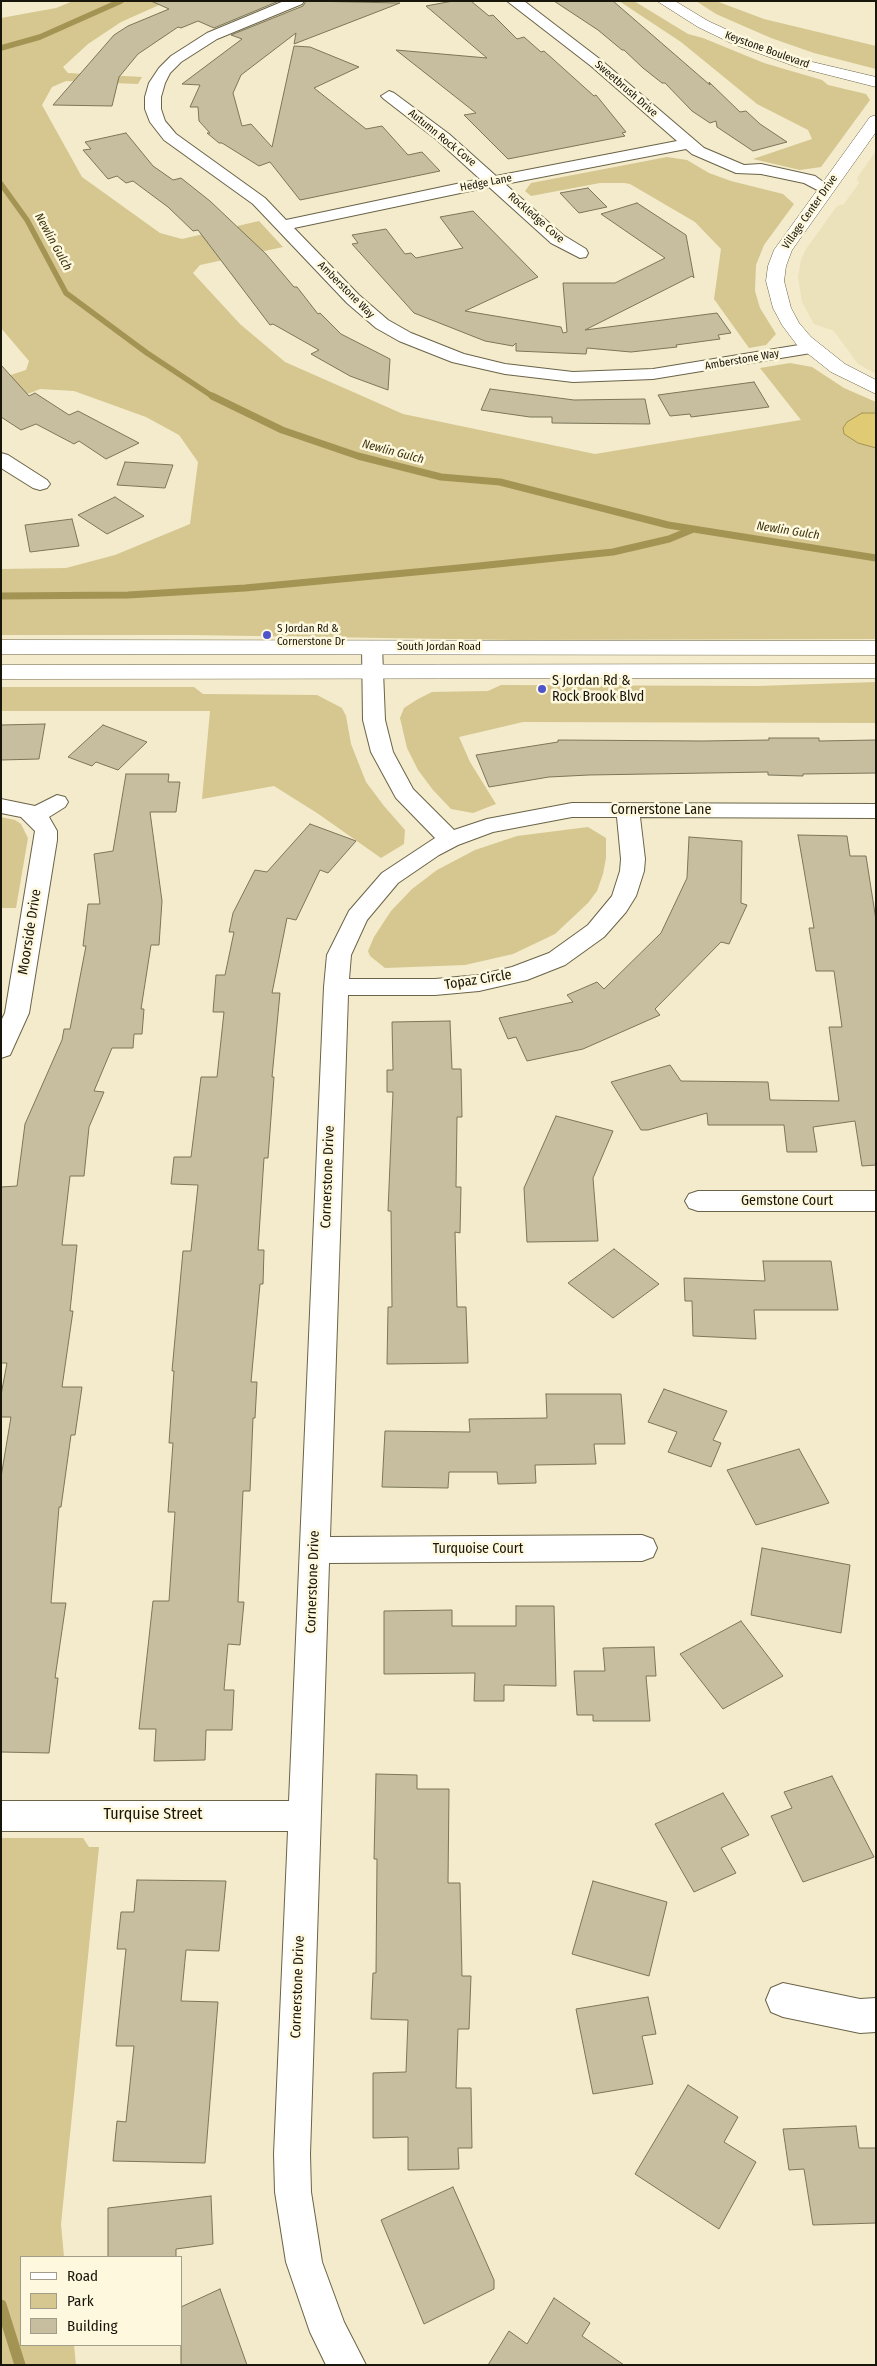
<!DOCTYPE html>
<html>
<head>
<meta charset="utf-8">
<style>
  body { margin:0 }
  #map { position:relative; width:877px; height:2366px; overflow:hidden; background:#f3ebcb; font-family:"Fira Sans Condensed",sans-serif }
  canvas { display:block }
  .frame { position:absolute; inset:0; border:2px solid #18150a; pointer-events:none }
  .legend { position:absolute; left:20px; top:2256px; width:162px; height:90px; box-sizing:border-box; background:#fef8df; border:1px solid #a29d8a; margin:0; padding:6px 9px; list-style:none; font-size:15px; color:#18150a }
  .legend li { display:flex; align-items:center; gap:10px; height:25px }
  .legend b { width:25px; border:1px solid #a29d8a }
</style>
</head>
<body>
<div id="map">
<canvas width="877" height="2366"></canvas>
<div class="frame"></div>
<ul class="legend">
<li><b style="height:6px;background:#fff"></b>Road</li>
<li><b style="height:14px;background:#d5c78f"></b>Park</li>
<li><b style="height:14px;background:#c6be9f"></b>Building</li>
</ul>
</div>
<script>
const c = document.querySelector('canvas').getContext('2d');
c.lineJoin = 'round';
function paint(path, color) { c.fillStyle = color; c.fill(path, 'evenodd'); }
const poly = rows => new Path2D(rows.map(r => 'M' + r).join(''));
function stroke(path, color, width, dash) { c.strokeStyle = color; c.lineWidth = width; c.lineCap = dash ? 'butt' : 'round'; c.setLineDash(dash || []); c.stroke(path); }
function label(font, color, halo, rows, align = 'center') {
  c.font = font + ' "Fira Sans Condensed",sans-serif'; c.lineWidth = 5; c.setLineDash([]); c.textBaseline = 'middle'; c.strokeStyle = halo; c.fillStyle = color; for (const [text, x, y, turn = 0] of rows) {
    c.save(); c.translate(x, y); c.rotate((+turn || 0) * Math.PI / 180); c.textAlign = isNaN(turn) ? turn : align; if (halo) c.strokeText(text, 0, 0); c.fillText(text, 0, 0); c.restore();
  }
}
paint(poly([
  [876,151,876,374,858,364,834,331,814,324,802,302,798,277,801,260,806,249,837,206,844,204,859,183,857,178]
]), '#ebe1ba');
paint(poly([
  [73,1,168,1,121,22,88,44,63,67,68,73,142,77,138,84,66,81,52,87,42,105,82,177,160,233,182,239,259,221,283,247,200,265,193,273,240,324,285,362,403,414,595,454,801,420,760,368,790,363,812,367,844,388,876,402,876,639,514,640,189,635,1,635,1,569,66,568,115,555,190,524,198,462,179,435,146,417,74,391,40,389,1,405,1,378,26,370,29,361,1,328,1,18,56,8],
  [619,1,634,1,688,34,703,38,764,63,822,80,828,85,866,94,870,100,821,167,800,170,753,159,812,139,808,130,757,104,681,42],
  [696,1,716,1,764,19,876,46,876,69,814,53,771,38,716,14],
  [667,157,687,160,709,173,731,181,783,194,794,204,764,245,756,265,755,291,760,308,776,334,766,345,749,348,714,299,721,249,695,222,630,184,624,183,600,183,531,196,525,191,531,183],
  [876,682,876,723,523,722,459,737,470,762,496,804,473,813,451,809,433,790,418,770,407,748,400,718,404,708,418,699,432,692,488,691,501,685,758,686],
  [1,687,194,687,203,694,317,695,342,708,346,716,351,744,366,782,384,806,405,830,404,844,381,858,317,813,274,786,202,799,210,711,1,711],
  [1,817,15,820,21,824,28,838,16,908,1,908],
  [588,827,606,838,606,858,603,874,597,891,588,903,555,934,513,954,465,965,385,968,370,956,368,951,374,937,391,911,412,889,437,870,475,850,517,836],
  [1,1838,83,1838,89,1847,99,1847,61,2224,64,2257,21,2257,21,2345,74,2345,76,2365,1,2365]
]), '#d5c78f');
const water = poly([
  [862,413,876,413,876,448,858,443,844,434,843,428,847,422,862,413]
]);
paint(water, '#e0ca74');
stroke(water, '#a49454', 1);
stroke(poly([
  [1,48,40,37,121,1],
  [1,184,27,220,66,293,147,353,215,398]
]), '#a49454', 5.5);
stroke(poly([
  [212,396,282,430,358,456,441,477,500,482,668,525,876,558],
  [1,596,128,595,245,588,469,567,613,552,669,539,691,530]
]), '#a49454', 7);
stroke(poly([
  [1,2305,20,2365]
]), '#a49454', 11);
const building = poly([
  [151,1,279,1,214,28,198,21,181,28,178,27,138,54,119,77,112,106,53,105,114,35,128,26,169,9,151,1],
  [306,1,400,3,294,44,296,33,241,75,233,93,242,126,251,124,272,147,294,46,310,47,359,67,314,88,366,129,382,126,408,155,422,152,440,171,300,200,270,162,259,166,222,143,219,143,207,133,210,133,199,121,198,107,190,107,200,85,182,84,242,39,231,35,303,6,306,1],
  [453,1,471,1,489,16,493,15,517,39,524,37,541,52,544,51,594,96,596,95,626,132,622,133,625,136,508,159,464,115,476,113,396,50,487,58,426,6,453,1],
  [554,1,613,1,710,85,709,82,740,112,746,111,760,124,787,142,753,151,717,127,716,121,710,123,692,111,665,83,662,83,643,68,624,50,622,50,598,30,554,1],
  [126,133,153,166,173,180,181,178,210,201,266,254,294,287,297,287,318,314,320,313,341,334,390,359,388,390,350,376,311,354,319,350,273,324,270,325,198,230,193,231,168,207,133,181,126,183,117,176,108,179,83,150,91,149,85,142,126,133],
  [588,188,607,207,579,213,560,193,588,188],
  [637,203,686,235,694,278,692,276,585,330,717,313,731,333,718,335,720,339,676,345,677,347,631,352,587,348,586,354,516,351,516,343,513,346,485,341,414,313,352,244,358,243,352,235,386,229,405,254,411,253,416,258,463,248,440,217,473,211,538,277,465,311,561,327,563,333,567,332,563,283,615,283,665,258,601,214,637,203],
  [1,365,29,396,35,393,69,415,78,411,139,443,106,459,79,441,74,444,36,424,21,430,1,417,1,365],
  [754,382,769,407,691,417,690,414,670,416,658,395,754,382],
  [490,389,574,400,645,399,650,424,552,423,552,417,530,417,481,410,490,389],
  [125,462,173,465,165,488,117,485,125,462],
  [115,497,144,516,107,534,78,515,115,497],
  [72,519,79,546,30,552,25,525,72,519],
  [45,724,39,759,1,760,1,725,45,724],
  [103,725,147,742,118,770,96,762,92,766,68,757,103,725],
  [769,738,819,738,819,741,876,740,876,773,803,774,803,776,768,775,768,772,589,775,549,777,489,787,476,755,558,742,558,740,703,741,769,740,769,738],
  [126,774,169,774,168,782,180,782,176,812,150,812,162,901,159,945,151,945,141,1009,144,1009,142,1034,134,1034,133,1048,112,1048,94,1091,104,1092,89,1127,84,1176,70,1176,62,1245,77,1245,70,1311,73,1311,62,1387,82,1387,75,1435,71,1435,61,1507,59,1507,51,1603,66,1603,55,1678,58,1678,49,1753,1,1752,1,1477,11,1417,1,1417,1,1395,7,1363,1,1363,1,1187,17,1186,25,1124,62,1040,64,1029,70,1029,86,946,83,946,88,904,100,904,94,854,113,851,126,774],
  [310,824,356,841,328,873,320,870,296,920,287,918,272,993,280,993,272,1077,274,1077,268,1158,264,1158,258,1250,264,1250,263,1284,260,1284,251,1382,257,1382,255,1418,253,1418,250,1491,243,1491,238,1602,244,1602,240,1645,228,1644,224,1690,234,1690,232,1730,206,1730,205,1760,154,1761,156,1729,139,1729,153,1601,169,1601,175,1512,168,1512,173,1443,169,1443,174,1371,172,1371,183,1251,191,1251,198,1185,171,1184,174,1157,191,1157,201,1077,217,1077,224,1012,213,1012,216,975,225,975,234,932,229,932,233,913,255,870,267,872,310,824],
  [798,835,847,836,850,856,866,856,876,920,876,1165,862,1166,855,1121,813,1127,817,1152,787,1152,784,1125,708,1125,707,1113,648,1130,641,1130,611,1082,670,1065,681,1081,768,1082,770,1100,839,1101,829,1027,842,1027,834,971,816,971,809,928,814,928,798,835],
  [689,837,742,841,741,903,747,905,729,944,721,942,655,1009,660,1015,583,1049,527,1061,516,1037,508,1039,499,1018,573,1002,567,995,597,982,604,989,661,933,687,878,689,837],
  [450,1021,452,1069,461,1069,462,1117,457,1117,456,1187,461,1187,460,1233,455,1232,457,1307,466,1307,468,1363,387,1364,388,1307,392,1307,391,1211,388,1211,393,1092,387,1092,387,1070,393,1070,392,1022,450,1021],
  [556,1116,613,1131,593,1178,598,1241,527,1242,524,1188,556,1116],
  [614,1249,659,1284,613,1318,568,1283,614,1249],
  [763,1261,831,1261,838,1310,754,1310,756,1339,693,1336,692,1301,685,1301,684,1278,765,1281,763,1261],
  [664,1389,727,1411,713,1440,721,1443,711,1467,668,1452,677,1432,648,1422,664,1389],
  [546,1394,621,1394,625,1444,594,1444,596,1464,535,1465,536,1483,498,1484,497,1472,449,1472,448,1488,382,1487,385,1431,470,1432,469,1419,547,1418,546,1394],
  [799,1449,829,1503,756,1525,727,1470,799,1449],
  [762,1548,850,1565,841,1633,751,1615,762,1548],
  [516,1606,554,1606,556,1686,504,1685,504,1701,474,1701,475,1673,384,1674,384,1611,452,1610,452,1626,516,1626,516,1606],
  [741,1621,783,1676,723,1709,680,1654,741,1621],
  [654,1647,656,1676,646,1676,650,1721,593,1721,593,1715,577,1715,574,1671,605,1671,603,1648,654,1647],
  [376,1774,417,1775,417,1789,449,1789,448,1883,460,1883,462,1976,471,1976,469,2029,458,2029,456,2088,471,2088,472,2148,458,2148,459,2169,408,2170,408,2137,373,2138,373,2073,406,2072,408,2020,371,2019,373,1973,376,1973,377,1859,374,1859,376,1774],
  [832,1776,874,1857,803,1882,771,1816,792,1808,784,1792,832,1776],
  [723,1793,749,1835,721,1848,736,1873,694,1892,655,1824,723,1793],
  [137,1880,226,1881,219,1951,186,1950,181,2001,218,2002,205,2163,113,2161,117,2121,126,2122,134,2046,116,2046,126,1949,117,1949,121,1912,134,1912,137,1880],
  [593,1881,667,1902,649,1976,572,1954,593,1881],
  [648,1997,656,2034,642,2036,653,2084,593,2094,576,2009,648,1997],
  [688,2085,738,2117,724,2142,756,2162,719,2229,635,2174,688,2085],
  [856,2126,859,2148,876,2148,876,2223,813,2225,804,2169,789,2170,783,2129,856,2126],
  [453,2187,494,2280,494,2289,424,2324,381,2220,453,2187],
  [211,2196,213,2244,176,2249,176,2257,108,2257,108,2208,211,2196],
  [220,2289,247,2365,181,2365,181,2307,220,2289],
  [554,2298,590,2323,582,2336,624,2365,488,2365,509,2331,527,2344,554,2298]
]);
paint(building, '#c6be9f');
stroke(building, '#7c7559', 1);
const minor = poly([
  [284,1,304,1,302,4,217,39,181,62,170,73,165,83,161,97,161,109,165,121,176,134,265,198,286,220,480,179,437,140,384,99,381,96,389,91,394,93,449,134,496,176,677,141,591,66,507,1,524,1,601,60,704,148,744,165,761,164,815,176,833,189,831,192,825,194,804,183,761,174,736,173,692,154,686,149,505,184,563,235,586,249,588,253,586,257,580,258,551,243,489,187,294,228,359,295,388,320,411,333,464,354,505,364,573,372,653,369,811,343,817,344,820,348,817,352,811,353,653,379,573,382,505,374,452,362,399,341,376,328,347,303,253,204,164,140,150,122,145,109,145,97,149,83,159,68,171,56,207,33,284,1],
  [1,453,8,455,47,480,50,484,47,488,40,490,33,488,1,468,1,453],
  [372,641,379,643,382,647,385,720,393,752,413,789,454,830,487,819,572,803,876,804,876,818,640,817,645,859,644,871,636,896,626,912,604,937,565,965,527,980,479,991,435,995,348,995,330,1537,642,1535,653,1539,657,1548,653,1557,642,1561,329,1563,310,2154,311,2192,322,2262,344,2322,366,2365,326,2365,310,2332,286,2262,275,2192,274,2154,288,1831,1,1831,1,1801,289,1801,324,987,327,955,349,911,382,873,435,838,396,798,371,752,363,720,362,647,365,643,372,641],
  [572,817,617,817,621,859,620,871,612,896,588,925,549,953,512,967,479,975,435,979,349,979,351,955,367,920,398,883,439,855,458,845,493,832,572,817],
  [57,795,65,797,68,802,65,807,49,817,57,831,57,840,29,1013,10,1055,1,1058,1,1021,5,1013,35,831,21,817,1,813,1,799,35,806,57,795],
  [698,1191,876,1191,876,1211,698,1211,689,1208,685,1201,689,1194,698,1191],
  [783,1983,860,1999,876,1998,876,2032,860,2033,783,2017,771,2012,766,2000,771,1988,783,1983]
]);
const tertiary = poly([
  [657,1,675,1,708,21,745,38,808,61,876,77,876,87,797,67,733,44,698,27,657,1],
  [876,115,876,132,792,250,786,266,784,281,791,308,799,323,811,337,845,364,876,380,876,394,831,372,797,345,782,325,773,308,766,281,768,266,774,250,870,117,876,115]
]);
const primary = poly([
  [1,640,876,641,876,655,1,654,1,640],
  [876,664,876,678,1,679,1,665,876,664]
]);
stroke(minor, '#6a6347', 2);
stroke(tertiary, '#6a6347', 1);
stroke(primary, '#6a6347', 1);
paint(minor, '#fff');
paint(tertiary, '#fff');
paint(primary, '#fff');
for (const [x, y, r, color] of [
  [267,635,5,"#4e54ca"],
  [542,689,5,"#4e54ca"]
]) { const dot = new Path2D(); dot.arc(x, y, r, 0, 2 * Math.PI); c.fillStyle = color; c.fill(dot); stroke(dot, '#fef8df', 2); }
label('11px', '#18150a', '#fef8df', [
  ["Keystone Boulevard",767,50,20],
  ["Sweetbrush Drive",626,89,41],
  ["Autumn Rock Cove",442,138,39],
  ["Hedge Lane",486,183,-11],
  ["Village Center Drive",810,212,-55],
  ["Rockledge Cove",536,218,41],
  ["Amberstone Way",346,290,45],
  ["Amberstone Way",742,360,-10],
  ["South Jordan Road",439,647]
]);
label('11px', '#18150a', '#fef8df', [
  ["S Jordan Rd &",277,629],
  ["Cornerstone Dr",277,642]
], 'left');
label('italic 12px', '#3b320c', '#fef8df', [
  ["Newlin Gulch",53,242,61],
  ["Newlin Gulch",393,452,15],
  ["Newlin Gulch",788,531,9]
]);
label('14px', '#18150a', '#fef8df', [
  ["S Jordan Rd &",552,681],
  ["Rock Brook Blvd",552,697]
], 'left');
label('14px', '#18150a', '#fef8df', [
  ["Cornerstone Lane",661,810],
  ["Moorside Drive",30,932,-81],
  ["Topaz Circle",478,980,-9],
  ["Cornerstone Drive",328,1177,-88],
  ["Gemstone Court",787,1201],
  ["Turquoise Court",478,1549],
  ["Cornerstone Drive",313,1582,-88],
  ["Cornerstone Drive",298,1987,-88]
]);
label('16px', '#18150a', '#fef8df', [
  ["Turquise Street",153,1815]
]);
</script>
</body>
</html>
